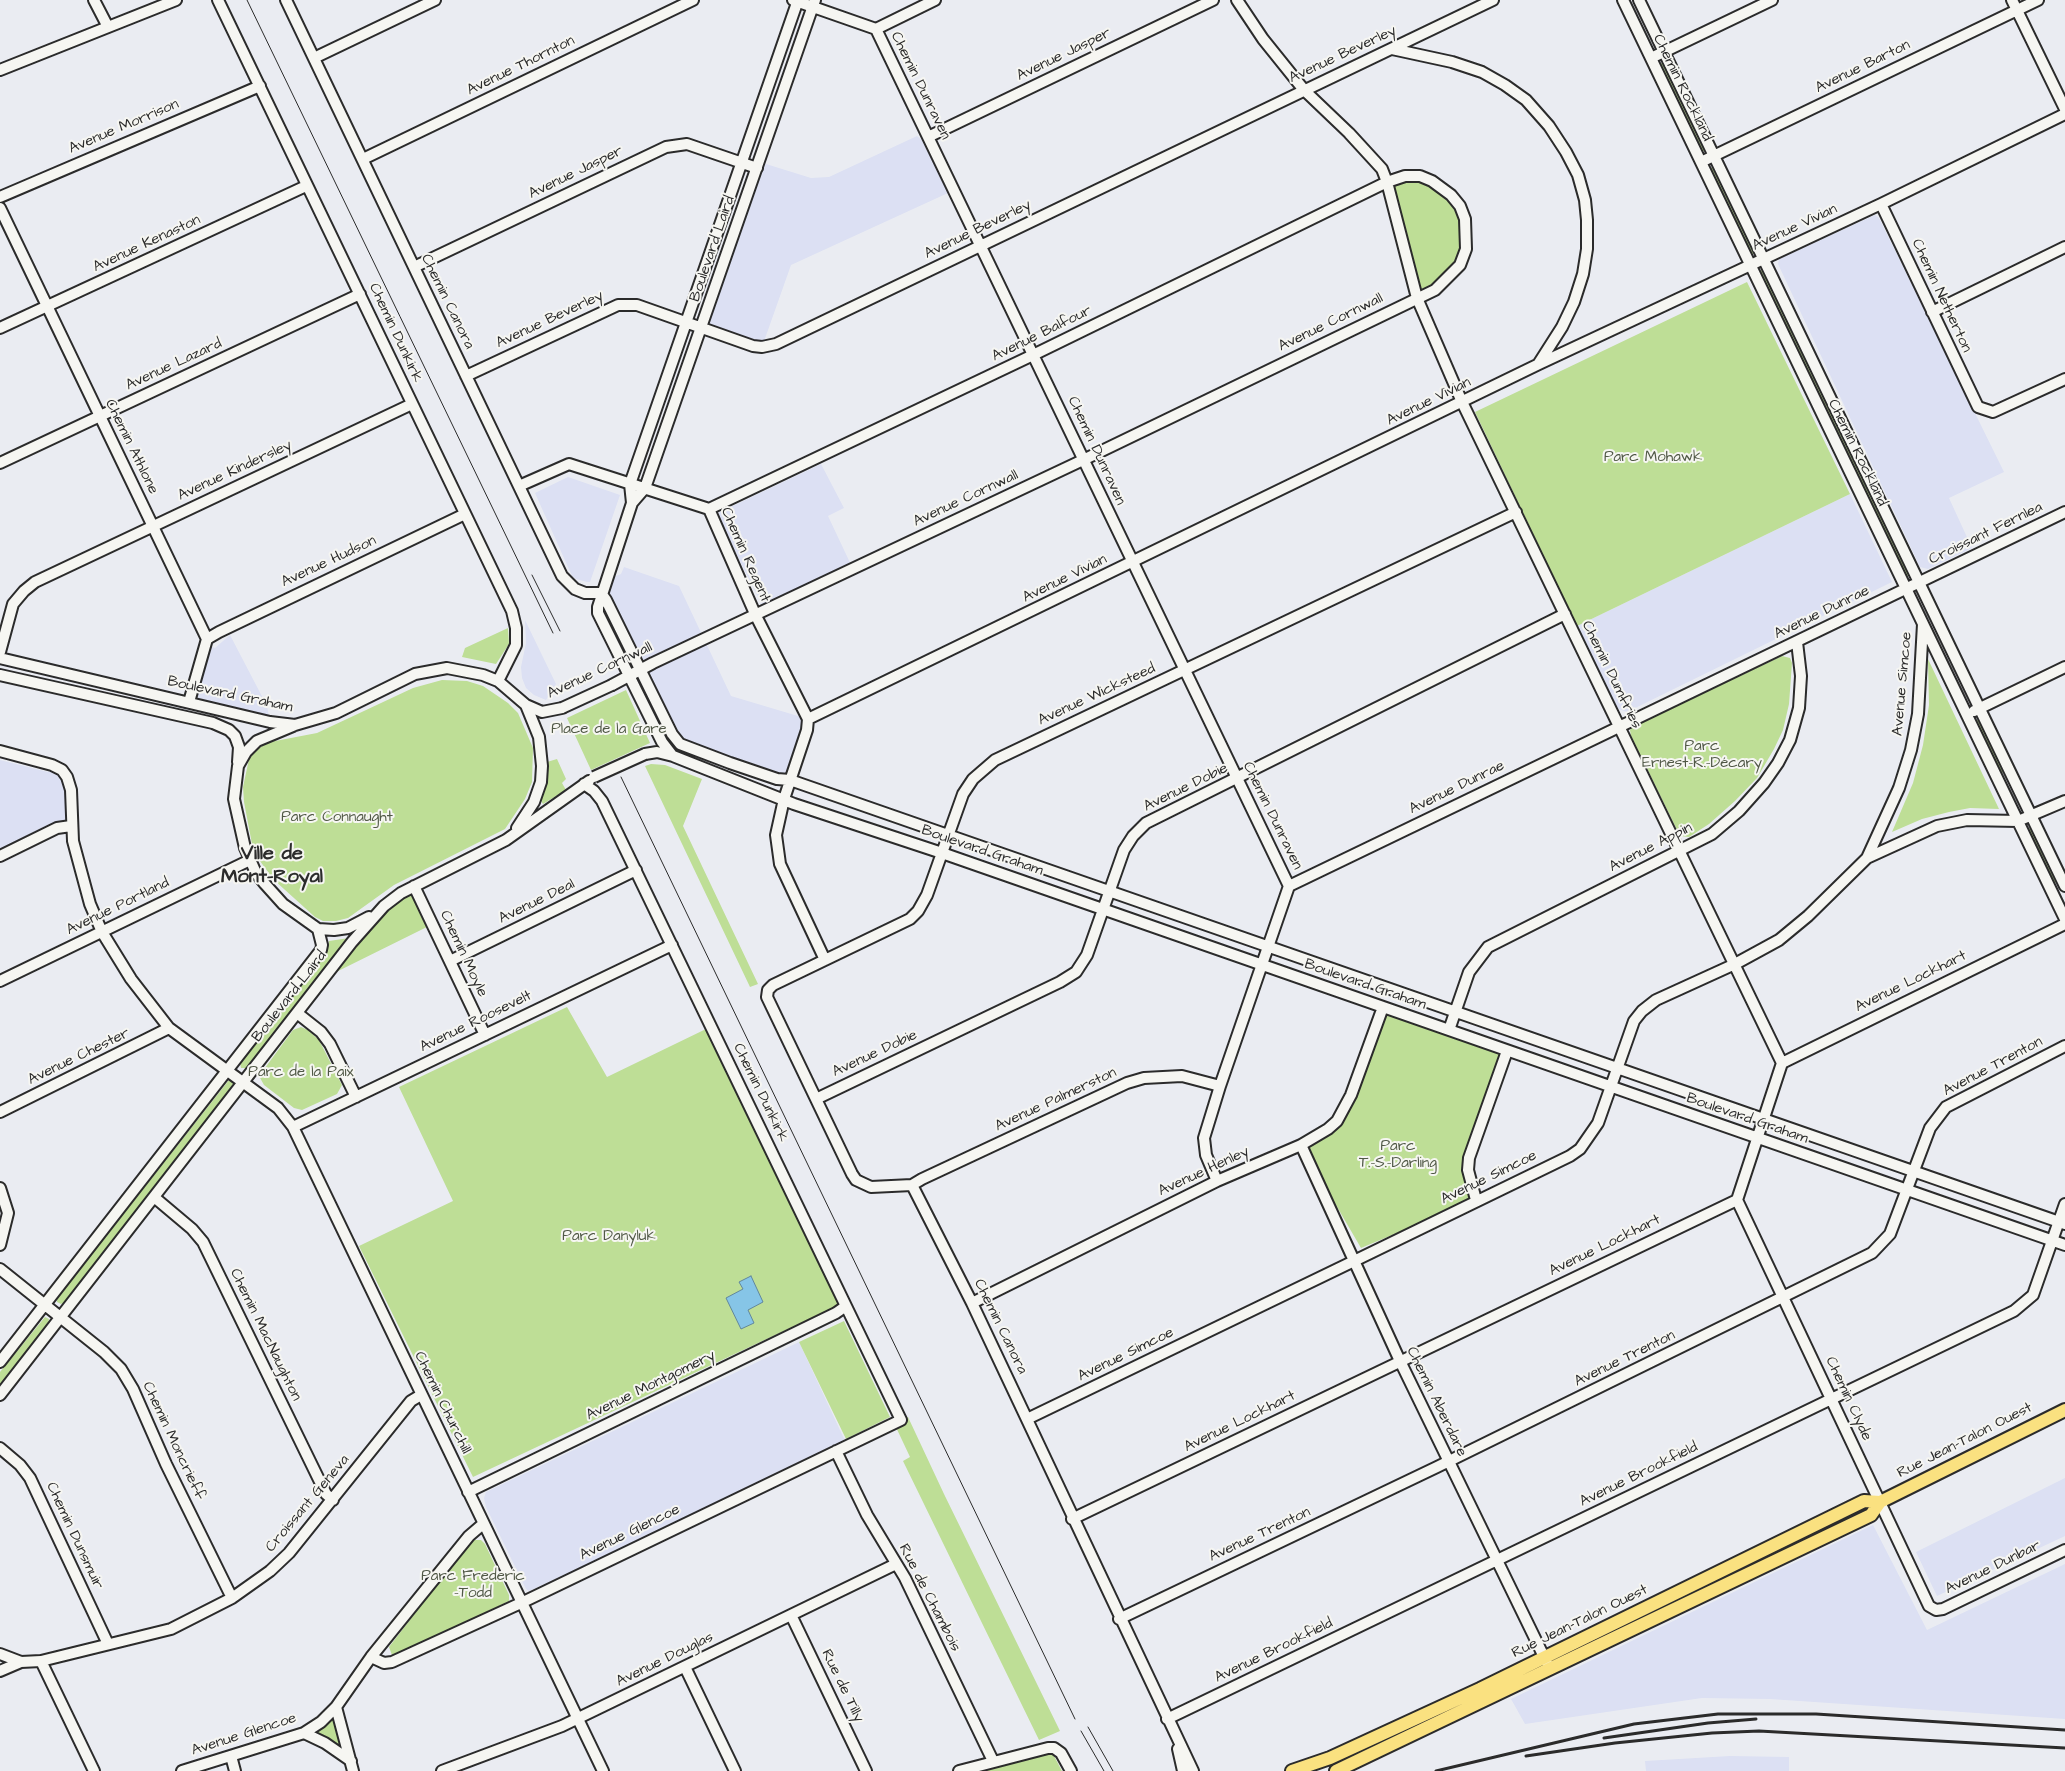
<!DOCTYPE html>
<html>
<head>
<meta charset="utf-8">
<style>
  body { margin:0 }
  canvas { display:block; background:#eaecf2 }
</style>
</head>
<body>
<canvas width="2065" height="1771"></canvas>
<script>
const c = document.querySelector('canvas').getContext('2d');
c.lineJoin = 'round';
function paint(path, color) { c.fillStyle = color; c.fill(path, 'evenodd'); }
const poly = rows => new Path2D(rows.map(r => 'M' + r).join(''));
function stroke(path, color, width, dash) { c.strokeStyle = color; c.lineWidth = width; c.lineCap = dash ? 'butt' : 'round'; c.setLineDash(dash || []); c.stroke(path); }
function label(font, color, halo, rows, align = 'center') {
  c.font = font + ' "Architects Daughter",sans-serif'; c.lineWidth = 4; c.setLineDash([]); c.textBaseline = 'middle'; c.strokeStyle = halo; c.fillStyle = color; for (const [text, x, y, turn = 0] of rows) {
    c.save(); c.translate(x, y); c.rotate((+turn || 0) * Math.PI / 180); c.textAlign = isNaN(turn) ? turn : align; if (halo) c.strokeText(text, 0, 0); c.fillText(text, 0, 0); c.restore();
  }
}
paint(poly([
  [917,136,922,140,948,193,791,265,762,347,700,329,757,168,766,164,811,178,829,177],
  [1875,215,1879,218,2004,472,1949,498,1972,548,1928,569,1920,567,1778,264,1779,259],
  [821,464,844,508,828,516,853,569,762,605,716,514],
  [568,477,620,495,590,582,587,582,576,579,572,576,535,493],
  [1850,494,1892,582,1627,712,1616,708,1577,626],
  [624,567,679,586,731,696,808,719,790,780,687,747,673,733,608,596,613,577,621,574],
  [525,620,556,684,546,700,534,695,526,688,522,678,521,667,526,643],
  [230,635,267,706,270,722,189,702,204,644,215,648],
  [0,760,48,772,57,768,67,777,71,826,0,856],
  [799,1342,846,1443,842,1448,529,1591,526,1589,486,1507,484,1498,486,1492],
  [2065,1478,2065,1536,1937,1596,1916,1552],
  [1873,1525,1927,1630,2065,1564,2065,1719,1770,1699,1702,1698,1525,1724,1511,1699],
  [1730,1756,1789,1757,1789,1771,1646,1771,1645,1761]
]), '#dce0f3');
paint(poly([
  [1661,63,1665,65,1705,149,1704,151,1701,151,1660,66],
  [1712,167,1714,167,1755,252,1753,254,1750,254,1710,170],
  [1405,176,1443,187,1465,219,1460,265,1417,298,1387,182],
  [1761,270,1765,272,1911,574,1905,577,1759,274],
  [1747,282,1850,494,1577,626,1475,412],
  [508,628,509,644,496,664,462,657,465,648],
  [1782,656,1790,658,1792,663,1789,704,1783,730,1774,749,1757,778,1735,801,1709,824,1689,837,1680,836,1631,736,1630,730,1633,726],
  [1928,659,1999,809,1970,808,1949,812,1922,819,1892,832,1913,783,1923,745,1929,705],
  [442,680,467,681,483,686,508,703,518,713,533,748,532,782,525,799,505,829,394,885,348,918,336,921,323,921,315,917,274,880,257,857,252,844,244,802,243,787,249,759,257,749,270,742,317,733,413,688],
  [626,690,650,743,591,770,567,718],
  [1977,720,1980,720,2005,771,2000,774,1975,723],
  [557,759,566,779,562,783,566,790,543,804,541,801,546,784,547,762],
  [651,764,665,765,702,779,683,826,758,984,750,987,645,766],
  [2031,828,2058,881,2053,884,2028,831,2028,829],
  [414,886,433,924,324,978,384,906],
  [349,938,247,1068,241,1068,240,1063,327,952,329,941],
  [567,1007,607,1077,706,1029,839,1305,473,1477,359,1246,453,1201,399,1087],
  [1383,1007,1507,1051,1469,1158,1476,1200,1361,1248,1301,1145,1337,1121],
  [301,1027,308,1030,319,1040,342,1085,337,1094,302,1110,294,1108,264,1085,259,1076,293,1030],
  [229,1080,233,1083,232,1087,65,1302,61,1304,57,1302,57,1298],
  [45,1317,49,1319,48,1324,0,1386,0,1372],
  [844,1321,890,1417,846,1439,799,1342],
  [908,1417,944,1494,1060,1731,1039,1740,903,1461,910,1457,894,1423],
  [474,1540,481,1540,485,1544,509,1595,509,1601,396,1656,392,1655,389,1647,469,1543],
  [336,1707,351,1761,304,1733],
  [1050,1753,1054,1756,1062,1771,982,1771]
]), '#bede96');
const water = poly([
  [751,1276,763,1302,748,1310,754,1323,741,1329,726,1298,743,1289,739,1282,751,1276]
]);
paint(water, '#86c5e7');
stroke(water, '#62879c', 1);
const minor = poly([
  [94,0,108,27],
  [218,0,512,611,516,628,516,645,498,681],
  [286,0,562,576,575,589,585,593,601,593,606,600,672,734,680,744,730,763,777,779,790,780,2065,1224],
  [793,0,876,29,935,0],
  [1237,0,1263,39,1304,90,1349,133,1382,169,1387,182,1417,298,1462,402,1782,1063],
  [1623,0,2065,919],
  [1639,0,2065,886],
  [2012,0,2065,109],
  [876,29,1289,886],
  [1392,49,1452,62,1482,72,1505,85,1526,100,1549,126,1566,152,1578,175,1585,200,1587,220,1587,249,1583,274,1574,302,1562,327,1539,363],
  [314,58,435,0],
  [1651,58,1772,0],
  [0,70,176,0],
  [928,137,1213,0],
  [363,159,693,0],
  [1701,162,2038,0],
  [0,197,260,86],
  [1881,204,1978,407,1993,412,2065,379],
  [0,208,207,639,189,702],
  [414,267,666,147,687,144,757,168],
  [1932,312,2065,247],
  [0,328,306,186],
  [466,376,618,305,637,305,753,346,762,347,776,344,1493,0],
  [0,463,360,294],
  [519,486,569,464,709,509,756,616,808,719,807,730,784,799,776,835,780,864,825,960],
  [632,503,630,484,798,0],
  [207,639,219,632,465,514],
  [0,652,13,604,24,591,35,582,412,404],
  [0,658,270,722,295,725,336,713,415,674,447,668,483,675,498,681,526,705,539,737,542,766,541,782,534,802,517,828],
  [0,675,213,723,229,730,235,736,239,747,238,762],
  [612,685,653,663,1083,460,1435,290,1460,265,1466,249,1465,219,1460,206,1451,195,1432,181,1420,176,1405,176,1387,182,1033,355,709,509],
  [526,705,542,712,562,708],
  [1974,711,2065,667],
  [808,719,1539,364,1881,204,2065,114],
  [293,726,257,741,246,752,238,766,234,799,245,848,256,873,265,884,283,904,318,929,334,930,348,928,369,917],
  [0,751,52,765,62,770,67,777,71,790,73,841,90,904,102,932,131,979,169,1028,278,1108,293,1127,603,1771],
  [645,754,657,752,673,756,794,804,942,853,2065,1245],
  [672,755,662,742,598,613,598,607,632,503,645,488,815,0],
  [0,856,57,828,71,826],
  [1867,858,1937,826,1967,820,2018,821,2065,801],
  [414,886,485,1035],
  [450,961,636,870],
  [0,981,250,860],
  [297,1013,321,1032,330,1044,356,1097],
  [1449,1030,1469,972,1488,947,1712,834,1739,811,1764,783,1778,763,1790,740,1799,708,1801,676,1797,642],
  [816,1099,1060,982,1076,972,1087,955,1124,850,1133,836,1146,823,1565,614],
  [0,1112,169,1028],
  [293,1127,672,945],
  [1301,1145,1400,1361,1547,1663],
  [1217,1181,1206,1155,1204,1138,1220,1086,1289,886,2065,512],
  [912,1185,871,1187,856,1180,852,1174,767,997,768,990,773,985,910,919,918,911,927,895,963,794,973,779,995,760,1516,512],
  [912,1185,972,1303,1193,1771],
  [912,1185,922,1179,1127,1083,1144,1078,1182,1076,1220,1086],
  [0,1188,8,1213,0,1245],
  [154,1197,192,1229,203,1242,326,1494,333,1500],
  [1476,1200,1468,1170,1469,1158,1507,1051],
  [1737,1200,1929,1606,1936,1610,1943,1609,2065,1550],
  [0,1269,104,1352,121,1369,133,1389,166,1464,232,1598],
  [972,1303,1217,1181,1301,1145,1328,1129,1337,1121,1351,1095,1383,1007],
  [0,1362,321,950,322,945,318,929],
  [0,1395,352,942,384,906,401,893,506,840,589,781],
  [1027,1419,1352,1262,1570,1156,1580,1149,1598,1123,1634,1021,1642,1011,1656,1000,1735,964,1779,940,1808,916,1867,858,1899,788,1911,750,1918,714,1923,624],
  [0,1448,20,1465,30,1478,108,1644],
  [836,1451,867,1515,905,1578,993,1761],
  [468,1492,836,1313,846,1306],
  [1072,1519,1737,1200,1782,1063,2065,924],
  [791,1615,866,1771],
  [1119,1619,1437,1467,1872,1253,1890,1234,1930,1128,1946,1107,2065,1046],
  [0,1654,21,1662],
  [371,1657,384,1663,392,1662,521,1603,901,1420,602,801,594,791,584,784],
  [41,1661,94,1771],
  [685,1667,735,1771],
  [0,1671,21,1662,41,1661,171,1629,232,1598,270,1571,289,1553,411,1401,421,1395],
  [336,1707,353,1771],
  [1167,1719,2014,1311,2033,1295,2065,1204],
  [304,1733,325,1743,351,1761],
  [1178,1749,1183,1771],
  [231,1756,235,1771],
  [182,1771,304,1733,321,1722,336,1707,371,1657,469,1536,483,1524],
  [442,1771,562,1726,896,1564],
  [959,1771,1048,1748,1054,1748,1061,1753,1071,1771]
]);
const major = poly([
  [1292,1771,1330,1758,1480,1689,1864,1501,1880,1502,2065,1410],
  [1336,1771,1871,1515,1880,1502]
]);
stroke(minor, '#2b2b2b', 14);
stroke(major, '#2b2b2b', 16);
stroke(minor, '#f6f6f2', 10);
stroke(major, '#fae180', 12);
stroke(poly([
  [247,0,553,633],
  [532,575,560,631],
  [621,777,1075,1719],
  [1088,1727,1113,1771],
  [1081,1731,1104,1771]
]), '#2b2b2b', 1);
stroke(poly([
  [1604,1738,1708,1723,1756,1719],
  [1526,1756,1615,1743,1712,1733,1759,1731,2065,1748],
  [1436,1771,1634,1724,1718,1714,1816,1714,2065,1730]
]), '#2b2b2b', 3);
const minorBridge = poly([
  [562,708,612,685],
  [594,777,645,754]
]);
stroke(minorBridge, '#2b2b2b', 14, []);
stroke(minorBridge, '#f6f6f2', 10);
label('15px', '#2b2b2b', '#f6f6f2', [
  ["Avenue Jasper",1064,55,-26],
  ["Avenue Beverley",1343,55,-25],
  ["Avenue Thornton",521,66,-26],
  ["Avenue Barton",1863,67,-26],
  ["Chemin Dunraven",920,86,64],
  ["Chemin Rockland",1682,88,64],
  ["Avenue Morrison",124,127,-23],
  ["Avenue Jasper",576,173,-26],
  ["Avenue Vivian",1795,228,-25],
  ["Avenue Beverley",978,230,-26],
  ["Avenue Kenaston",147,244,-25],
  ["Boulevard Laird",713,249,-71],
  ["Chemin Netherton",1941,296,65],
  ["Chemin Canora",447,302,64],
  ["Avenue Beverley",550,320,-25],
  ["Avenue Cornwall",1331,323,-26],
  ["Chemin Dunkirk",395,333,65],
  ["Avenue Balfour",1042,334,-26],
  ["Avenue Lazard",174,365,-25],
  ["Avenue Vivian",1429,402,-26],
  ["Chemin Athlone",131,447,64],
  ["Chemin Dunraven",1096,451,65],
  ["Chemin Rockland",1857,453,64],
  ["Avenue Kindersley",235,471,-25],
  ["Avenue Cornwall",966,499,-25],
  ["Croissant Fernlea",1986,534,-26],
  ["Chemin Regent",745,555,66],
  ["Avenue Hudson",329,562,-25],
  ["Avenue Vivian",1065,579,-26],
  ["Avenue Dunrae",1822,613,-26],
  ["Avenue Cornwall",600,671,-25],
  ["Chemin Dumfries",1611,675,64],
  ["Avenue Simcoe",1903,684,-85],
  ["Boulevard Graham",230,695,12],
  ["Avenue Wicksteed",1097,695,-25],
  ["Avenue Dobie",1186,788,-26],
  ["Avenue Dunrae",1457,788,-26],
  ["Chemin Dunraven",1272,816,64],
  ["Avenue Appin",1651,848,-27],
  ["Boulevard Graham",982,851,19],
  ["Avenue Deal",537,902,-26],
  ["Avenue Portland",118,907,-26],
  ["Chemin Moyle",463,954,65],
  ["Avenue Lockhart",1911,982,-26],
  ["Boulevard Graham",1365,985,19],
  ["Boulevard Laird",290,997,-52],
  ["Avenue Roosevelt",476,1022,-26],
  ["Avenue Dobie",875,1054,-25],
  ["Avenue Chester",79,1057,-26],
  ["Avenue Trenton",1993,1067,-28],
  ["Chemin Dunkirk",760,1093,64],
  ["Avenue Palmerston",1056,1100,-25],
  ["Boulevard Graham",1747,1119,19],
  ["Avenue Henley",1204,1172,-25],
  ["Avenue Simcoe",1489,1178,-26],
  ["Avenue Lockhart",1605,1246,-26],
  ["Chemin Canora",1000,1327,64],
  ["Chemin MacNaughton",265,1335,64],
  ["Avenue Simcoe",1126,1355,-26],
  ["Avenue Trenton",1625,1359,-26],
  ["Avenue Montgomery",651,1386,-26],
  ["Chemin Clyde",1848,1399,65],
  ["Chemin Aberdare",1436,1402,64],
  ["Chemin Churchill",442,1403,64],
  ["Avenue Lockhart",1240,1422,-26],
  ["Chemin Moncrieff",173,1441,65],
  ["Rue Jean-Talon Ouest",1965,1441,-27],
  ["Avenue Brookfield",1639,1475,-26],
  ["Croissant Geneva",308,1504,-50],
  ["Avenue Glencoe",630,1533,-26],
  ["Avenue Trenton",1260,1535,-25],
  ["Chemin Dunsmuir",74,1536,65],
  ["Avenue Dunbar",1993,1568,-26],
  ["Rue de Chambois",929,1598,63],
  ["Rue Jean-Talon Ouest",1580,1622,-26],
  ["Avenue Brookfield",1274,1651,-26],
  ["Avenue Douglas",665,1660,-26],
  ["Rue de Tilly",842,1686,64],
  ["Avenue Glencoe",244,1735,-18]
]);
label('15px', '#505846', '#f6f6f2', [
  ["Parc Mohawk",1653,458],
  ["Place de la Gare",609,730],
  ["Parc",1702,747],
  ["Ernest-R.-Décary",1702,764],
  ["Parc Connaught",337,818],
  ["Parc de la Paix",301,1073],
  ["Parc",1398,1147],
  ["T.-S.-Darling",1398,1164],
  ["Parc Danyluk",609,1237],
  ["Parc Frederic",473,1577],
  ["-Todd",473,1594]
]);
label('bold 20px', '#2b2b2b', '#f6f6f2', [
  ["Ville de",272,855],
  ["Mont-Royal",272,878]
]);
</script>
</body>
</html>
